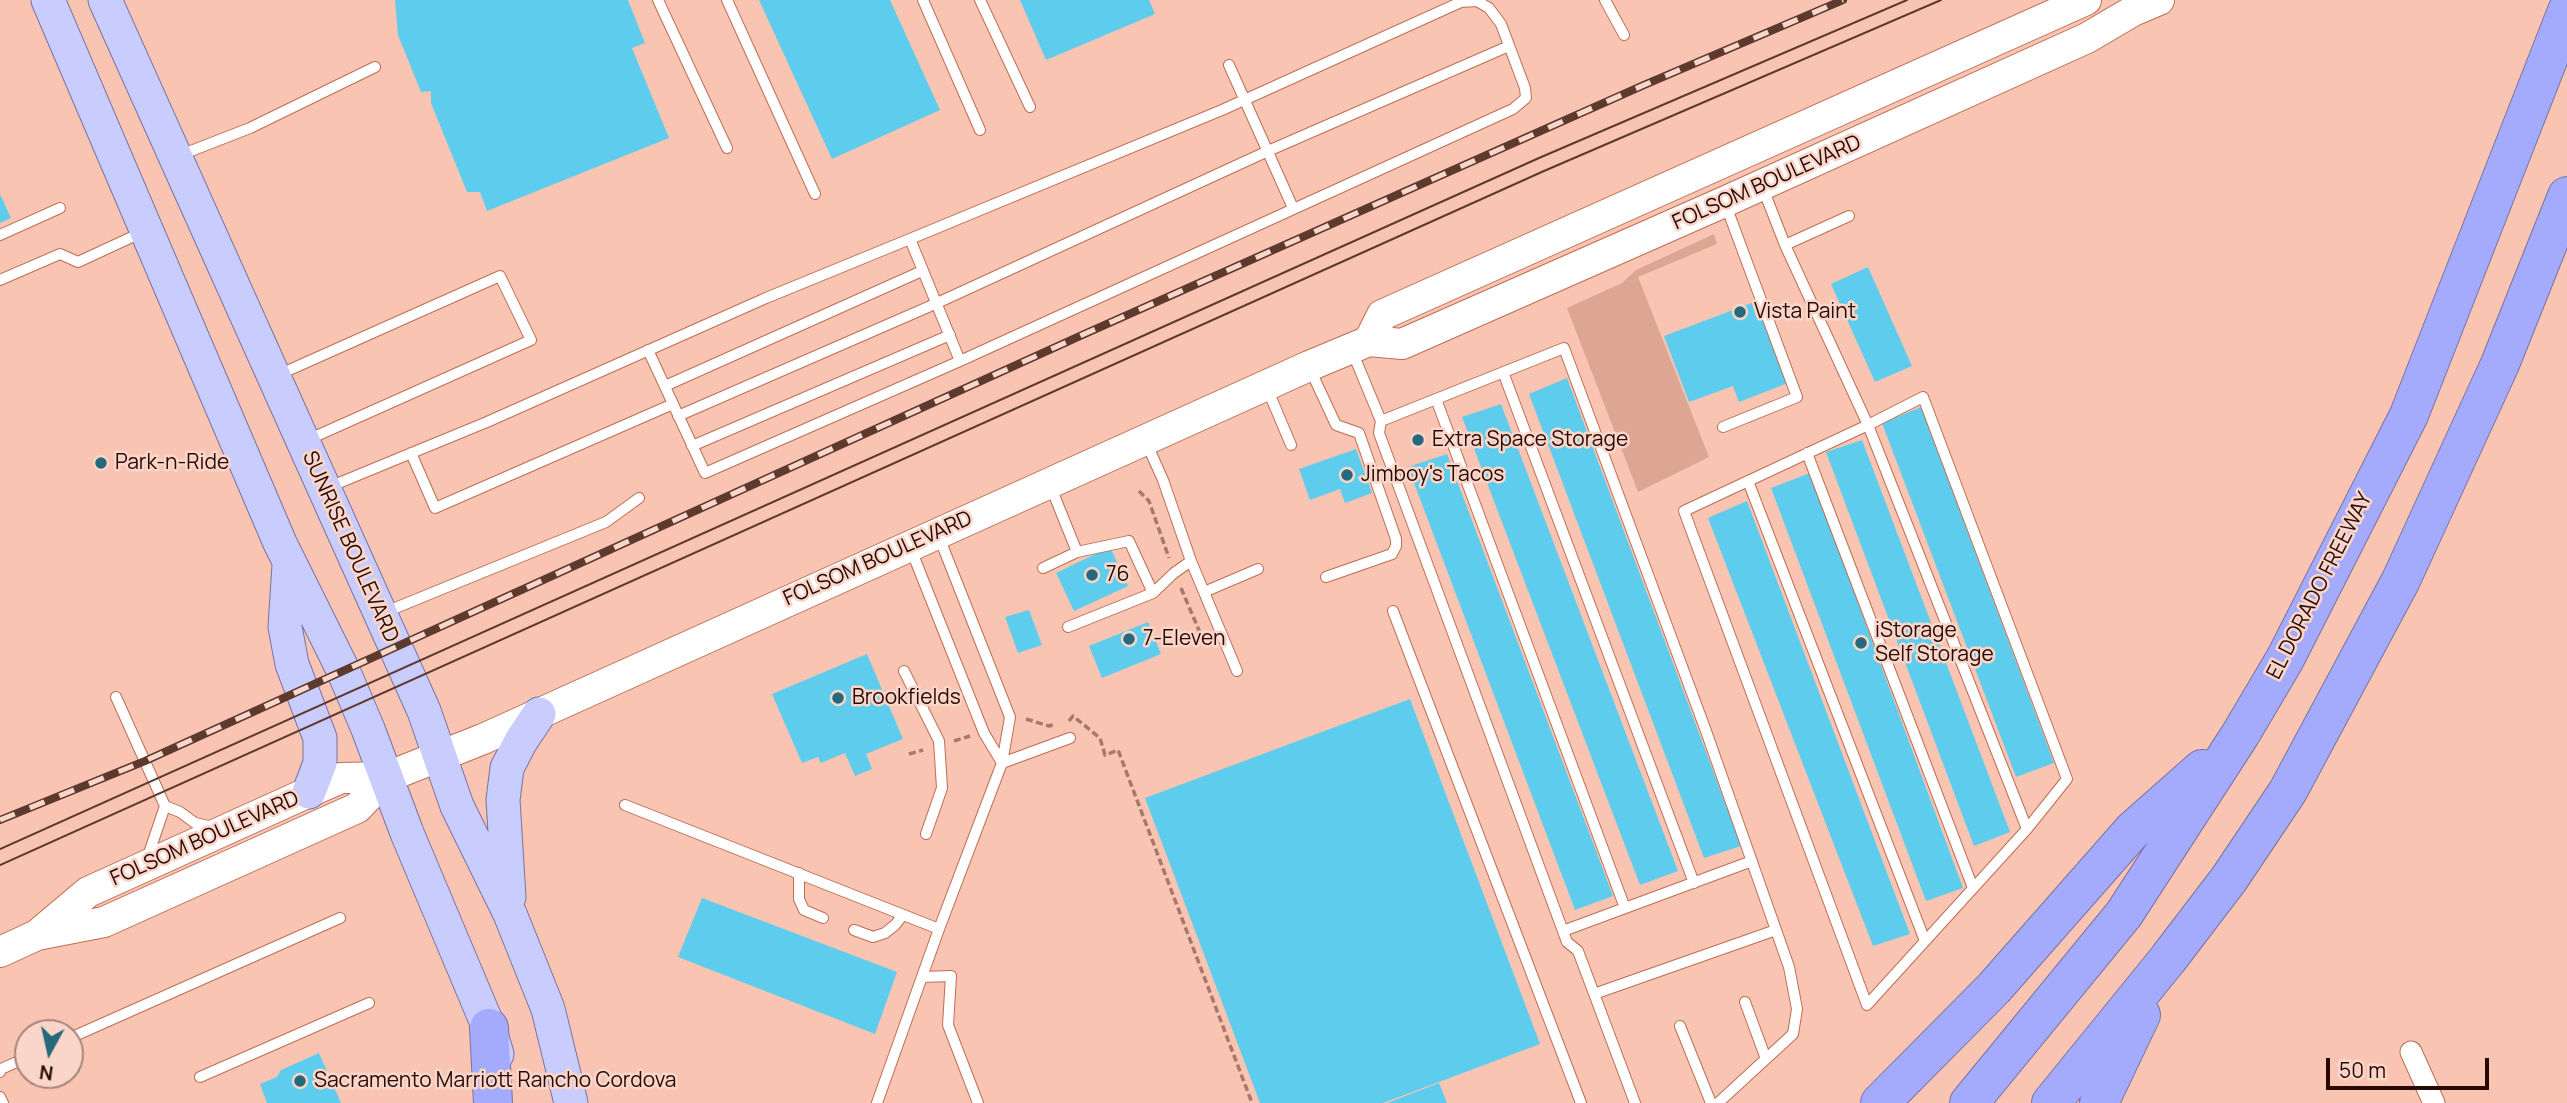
<!DOCTYPE html>
<html>
<head>
<meta charset="utf-8">
<style>
  body { margin:0 }
  #map { position:relative; width:2567px; height:1103px; overflow:hidden; background:#f9c4b2; font-family:Manrope,sans-serif }
  canvas { display:block }
  .north { position:absolute; left:14px; top:1019px; width:70px; height:70px; box-sizing:border-box; background:#fad6ca; border:2px solid #a6847a; border-radius:50%; rotate:188deg; font-size:19px; font-weight:700; line-height:28px; text-align:center; color:#290a02 }
  .north::after { content:''; display:block; margin:auto; width:24px; height:32px; background:#27697c; clip-path:polygon(50% 0,100% 100%,50% 72%,0 100%) }
  .scale { position:absolute; left:2326px; top:1058px; width:163px; height:32px; box-sizing:border-box; border:4px solid #290a02; border-top:0; padding-left:9px; font-size:21px; line-height:24px; white-space:nowrap; color:#290a02; -webkit-text-stroke:5px #fad6ca; paint-order:stroke }
</style>
</head>
<body>
<div id="map">
<canvas width="2567" height="1103"></canvas>
<div class="north">N</div>
<div class="scale">50 m</div>
</div>
<script>
const c = document.querySelector('canvas').getContext('2d');
c.lineJoin = 'round';
function paint(path, color) { c.fillStyle = color; c.fill(path, 'evenodd'); }
const poly = rows => new Path2D(rows.map(r => 'M' + r).join(''));
function stroke(path, color, width, dash) { c.strokeStyle = color; c.lineWidth = width; c.lineCap = dash ? 'butt' : 'round'; c.setLineDash(dash || []); c.stroke(path); }
function label(font, color, halo, rows, align = 'center') {
  c.font = font + ' Manrope,sans-serif'; c.lineWidth = 5; c.setLineDash([]); c.textBaseline = 'middle'; c.strokeStyle = halo; c.fillStyle = color; for (const [text, x, y, turn = 0] of rows) {
    c.save(); c.translate(x, y); c.rotate((+turn || 0) * Math.PI / 180); c.textAlign = isNaN(turn) ? turn : align; if (halo) c.strokeText(text, 0, 0); c.fillText(text, 0, 0); c.restore();
  }
}
paint(poly([
  [1714,234,1717,244,1638,277,1709,457,1638,492,1567,308,1622,283,1636,270]
]), '#dda693');
paint(poly([
  [395,0,628,0,645,43,632,48,669,138,487,211,480,192,467,192,431,103,431,91,421,92,398,35],
  [759,0,890,0,940,110,832,159],
  [1020,0,1149,0,1155,14,1046,60],
  [0,194,11,218,0,223],
  [1868,267,1912,366,1875,382,1831,284],
  [1757,301,1788,383,1739,402,1733,386,1689,402,1664,336],
  [1567,378,1741,846,1704,858,1529,394],
  [1501,404,1678,871,1640,885,1462,417],
  [1921,407,2054,763,2016,777,1882,423],
  [1862,440,2010,832,1974,846,1826,452],
  [1356,449,1372,493,1345,503,1340,489,1310,500,1299,469],
  [1447,454,1613,896,1575,910,1408,467],
  [1810,473,1963,888,1926,901,1771,488],
  [1747,501,1910,934,1873,946,1708,518],
  [1110,547,1128,586,1074,611,1056,573],
  [1029,610,1042,645,1018,653,1005,617],
  [1148,622,1161,654,1102,678,1089,646],
  [867,654,903,739,866,754,872,769,855,776,845,753,821,763,818,757,802,763,772,694],
  [1410,699,1540,1044,1383,1103,1260,1103,1145,798],
  [702,898,897,972,875,1034,678,957],
  [319,1053,341,1103,267,1103,260,1084,277,1077,281,1070],
  [1439,1083,1447,1103,1387,1103]
]), '#5ecded');
const lane = poly([
  [658,0,727,148],
  [727,0,815,194],
  [923,0,980,130],
  [980,0,1030,107],
  [1605,0,1624,35],
  [1229,65,1293,208],
  [178,156,250,128,375,67],
  [1762,186,1785,245,1868,425,2027,829,1867,1005,1684,511,1868,425,1923,397,2067,779,2027,829],
  [0,235,60,208],
  [1785,245,1849,216],
  [0,280,60,254,78,262,145,231],
  [648,350,705,473,960,361],
  [1352,351,1381,421,1564,348,1706,731,1789,967,1797,1009,1793,1034,1718,1103],
  [1310,369,1336,425,1359,433,1396,539,1396,546,1392,554,1326,577],
  [1503,372,1694,883],
  [278,375,500,276,531,340,305,441],
  [665,386,922,271],
  [1267,388,1291,445],
  [1436,399,1625,908],
  [678,416,935,304,1268,151,1509,46],
  [1381,421,1379,433,1567,942,1578,951,1635,1103],
  [1723,427,1797,397,1725,203],
  [1146,442,1163,480,1191,561,1237,671],
  [692,446,950,335],
  [411,453,435,508,673,404],
  [1807,453,1973,888],
  [1748,481,1925,941],
  [329,487,487,422,766,298,910,239,1222,110,1461,2,1477,1,1489,8,1501,24,1525,88,1526,98,1513,109,960,361,910,239],
  [910,547,984,733,1002,763],
  [1077,552,1129,541,1153,593],
  [1043,568,1077,552,1050,485],
  [1204,592,1258,569],
  [1393,611,1581,1103],
  [383,613,606,522,639,498],
  [1068,627,1153,593,1174,573,1191,561],
  [904,671,939,741,942,788,926,834],
  [116,697,165,806,147,859],
  [1002,763,1070,738],
  [625,805,939,929],
  [165,806,180,812,195,823,213,827],
  [799,873,799,899,804,910,823,918],
  [854,930,873,937,885,933,895,925,903,915],
  [1563,931,1752,861],
  [922,977,951,976,948,1025,978,1103],
  [1594,994,1776,930],
  [1745,1002,1766,1059],
  [1680,1026,1711,1103],
  [70,1038,340,918],
  [0,1072,1,1069,28,1057],
  [200,1077,369,1003],
  [0,1097,3,1103],
  [877,1103,939,929,1002,763,1010,717,939,537]
]);
const street = poly([
  [2411,1052,2434,1103]
]);
const secondary = poly([
  [1369,341,1382,315,2086,0],
  [37,935,88,892,309,792,341,778,387,777,483,739,1309,366,1369,341,1402,344,1724,202,2087,38,2133,11,2159,0],
  [0,952,37,935,104,922,357,808,387,777]
]);
const primary = poly([
  [48,0,280,543,343,670,368,729,407,833,489,1028,497,1054],
  [105,0,424,711,457,806,510,914,548,1009,571,1103],
  [289,565,285,627,292,664,320,738,320,763,309,792],
  [509,897,503,800,507,768,521,741,539,714]
]);
const highway = poly([
  [489,1028,493,1103],
  [1880,1103,1994,988,2133,830,2202,769],
  [1969,1103,2124,914,2240,735,2285,659,2409,415,2567,11],
  [2051,1103,2168,959,2229,879,2288,791,2401,580,2500,364,2567,196],
  [2099,1103,2141,1015]
]);
stroke(lane, '#be6e52', 12);
stroke(street, '#be6e52', 23);
stroke(secondary, '#be6e52', 32);
stroke(primary, '#7973a4', 35);
stroke(highway, '#7973a4', 40);
stroke(poly([
  [1139,491,1149,501,1169,558],
  [1181,588,1201,635],
  [1026,719,1049,726,1055,724],
  [1069,721,1073,716,1100,738,1105,755,1118,750,1252,1103],
  [954,741,970,736],
  [909,754,923,750]
]), '#a6796b', 3.5, [7, 3.5]);
stroke(lane, '#fff', 10);
stroke(street, '#fff', 21);
stroke(secondary, '#fff', 30);
stroke(primary, '#c8cdfd', 33);
stroke(highway, '#a4abfc', 38);
stroke(poly([
  [0,849,1539,158,1907,0],
  [0,865,1544,171,1941,0]
]), '#5e392e', 2);
const rail = poly([
  [0,820,145,761,1080,336,1644,85,1843,0]
]);
stroke(rail, '#5e392e', 8);
stroke(rail, '#fad6ca', 5, [16]);
for (const [x, y, r, color] of [
  [1740,312,7,"#27697c"],
  [1418,440,7,"#27697c"],
  [101,463,7,"#27697c"],
  [1347,475,7,"#27697c"],
  [1092,575,7,"#27697c"],
  [1129,639,7,"#27697c"],
  [1861,643,7,"#27697c"],
  [838,698,7,"#27697c"],
  [300,1081,7,"#27697c"]
]) { const dot = new Path2D(); dot.arc(x, y, r, 0, 2 * Math.PI); c.fillStyle = color; c.fill(dot); stroke(dot, '#fad6ca', 2.5); }
label('21px', '#290a02', '#fad6ca', [
  ["FOLSOM BOULEVARD",1767,183,-24],
  ["SUNRISE BOULEVARD",350,547,66],
  ["FOLSOM BOULEVARD",878,559,-24],
  ["EL DORADO FREEWAY",2320,586,-63],
  ["FOLSOM BOULEVARD",205,839,-24]
]);
label('21px', '#290a02', '#fad6ca', [
  ["Vista Paint",1754,312],
  ["Extra Space Storage",1432,440],
  ["Park-n-Ride",115,463],
  ["Jimboy's Tacos",1361,475],
  ["76",1106,575],
  ["iStorage",1875,631],
  ["Self Storage",1875,655],
  ["7-Eleven",1143,639],
  ["Brookfields",852,698],
  ["Sacramento Marriott Rancho Cordova",314,1081]
], 'left');
</script>
</body>
</html>
